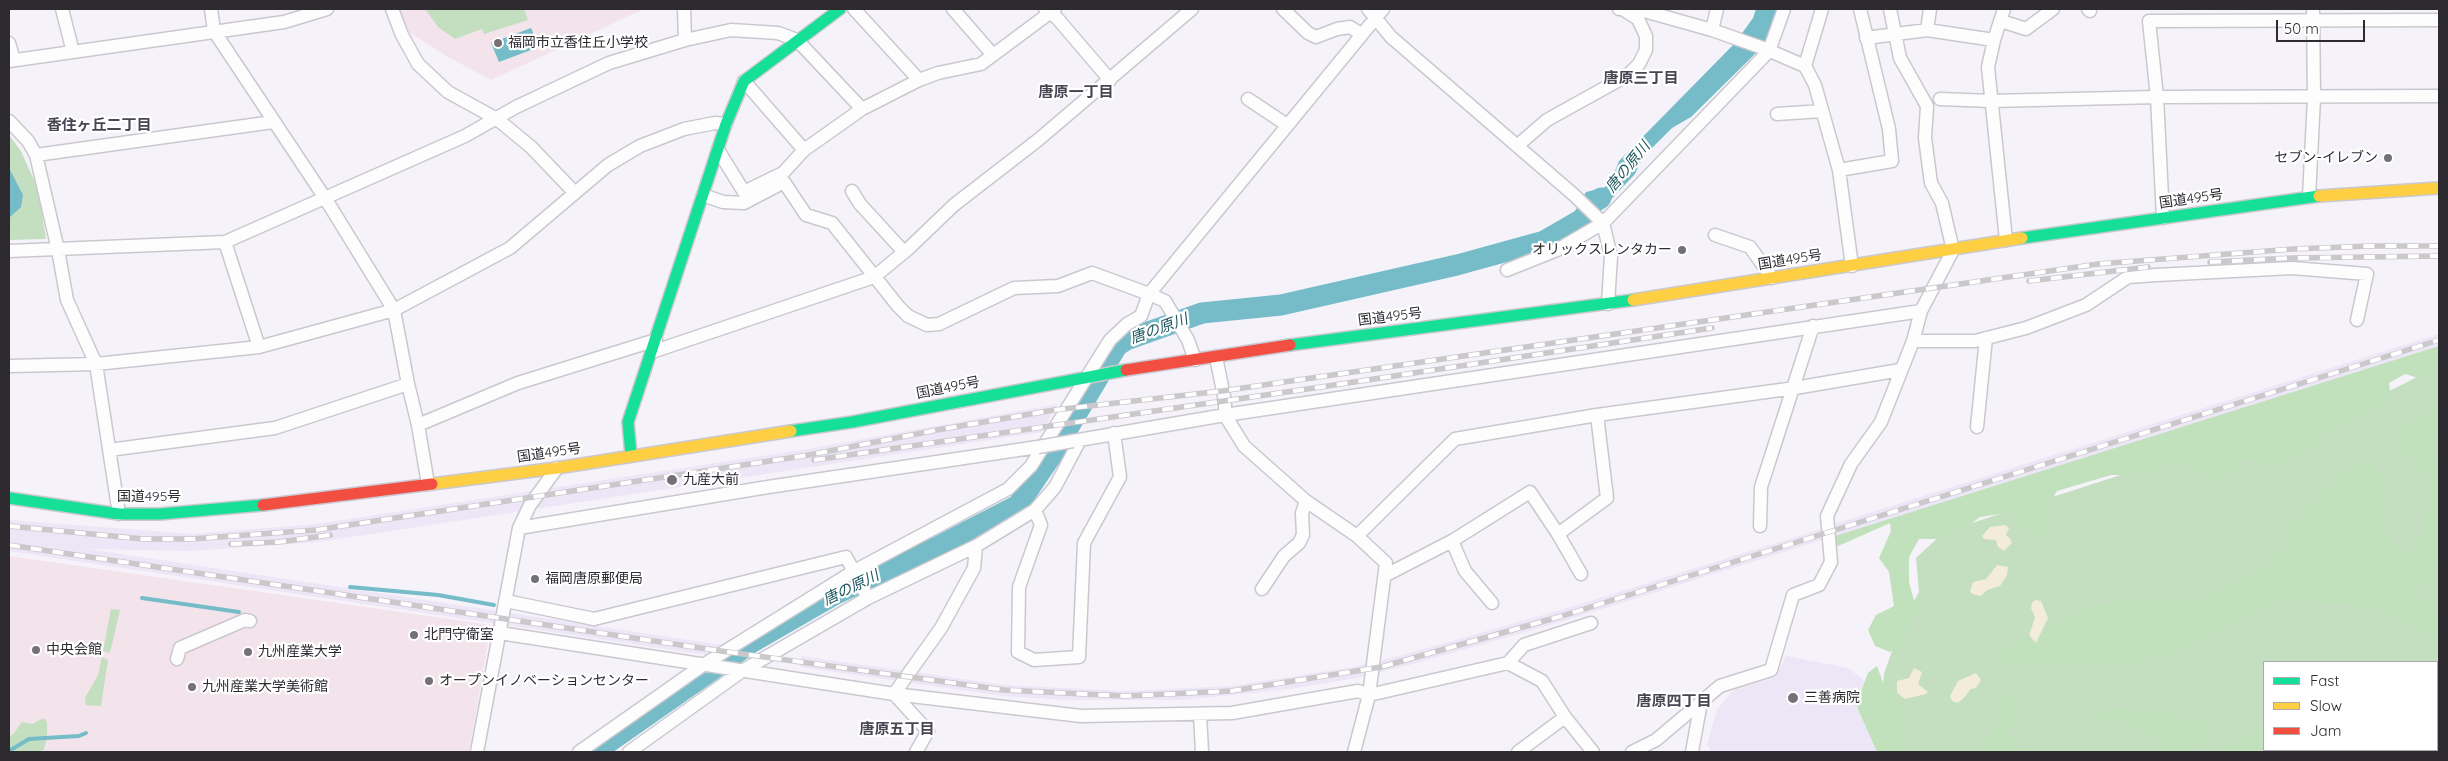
<!DOCTYPE html>
<meta charset="utf-8">
<style>
body{margin:0}
#map{position:relative;width:2448px;height:761px;overflow:hidden;background:#f5f2fa;font-family:Quicksand,sans-serif}
canvas{display:block}
.frame{position:absolute;inset:0;border:10px solid #2d2a30;pointer-events:none}
.legend{position:absolute;left:2263px;top:661px;width:175px;height:90px;box-sizing:border-box;background:#fff;border:1px solid #abaaac;margin:0;padding:6px 9px;list-style:none;font-size:15px;color:#2d2a30}
.legend li{display:flex;align-items:center;gap:10px;height:25px}
.legend b{width:25px;border:1px solid #abaaac}
.scale{position:absolute;left:2276px;top:20px;width:89px;height:22px;box-sizing:border-box;border:2px solid #2d2a30;border-top:0;padding-left:6px;font-size:15px;line-height:18px;white-space:nowrap;color:#2d2a30;-webkit-text-stroke:4px #fff;paint-order:stroke}
</style>
<div id="map">
<canvas width="2448" height="761"></canvas>
<div class="frame"></div>
<ul class="legend">
<li><b style="height:6px;background:#16e098"></b>Fast</li>
<li><b style="height:6px;background:#ffcf43"></b>Slow</li>
<li><b style="height:6px;background:#f24e42"></b>Jam</li>
</ul>
<div class="scale">50 m</div>
</div>
<script>
const context = document.querySelector('canvas').getContext('2d');
context.lineJoin = 'round';
function fill(path, color) {
  context.fillStyle = color;
  context.fill(path, 'evenodd');
}
function poly(rows) {
  const path = new Path2D();
  for (const r of rows) {
    path.moveTo(r[0], r[1]);
    for (let i = 2; i < r.length; i += 2) path.lineTo(r[i], r[i + 1]);
  }
  return path;
}
function stroke(path, color, width, dash) {
  context.strokeStyle = color;
  context.lineWidth = width;
  context.lineCap = dash ? 'butt' : 'round';
  context.setLineDash(dash || []);
  context.stroke(path);
}
function write(font, color, halo, rows, align = 'center') {
  context.font = font + ' Quicksand,"Noto Sans JP",sans-serif';
  context.lineWidth = 4.5;
  context.setLineDash([]);
  context.textBaseline = 'middle';
  context.strokeStyle = halo;
  context.fillStyle = color;
  for (const [text, x, y, turn = 0] of rows) {
    context.save();
    context.translate(x, y);
    context.rotate((+turn || 0) * Math.PI / 180);
    context.textAlign = isNaN(turn) ? turn : align;
    if (halo) context.strokeText(text, 0, 0);
    context.fillText(text, 0, 0);
    context.restore();
  }
}
const built = poly([
 [2439,334,2439,346,1835,536,1831,525],
 [1058,404,1042,432,318,542,190,551,88,549,722,645,720,657,9,551,9,520,192,534,316,524,808,449],
 [1821,529,1825,539,1564,621,1413,664,1356,678,1290,689,1183,700,1066,700,1003,696,800,667,801,656,1005,685,1125,691,1231,686,1354,667,1410,653,1561,610],
 [1786,656,1848,668,1865,681,1856,706,1877,752,1711,751,1707,745,1717,709,1734,690,1776,677]
]);
const education = poly([
 [396,9,644,9,491,80,448,57,404,29],
 [9,556,491,625,469,752,9,752]
]);
const green = poly([
 [425,9,524,9,528,20,484,34,482,29,455,39,438,27],
 [9,135,21,151,38,189,46,239,9,240],
 [2439,366,2439,752,1902,752,1883,689,1884,674,1901,625,1919,592,1916,558,1944,532,2195,451,2284,444],
 [2264,662,2437,662,2437,750,2264,750],
 [111,609,120,610,110,653,103,651],
 [102,657,108,660,101,706,86,705,85,698,98,675],
 [44,718,47,722,47,738,44,749,40,752,9,752,9,737,14,733,22,722,32,724]
]);
const forest = poly([
 [2439,346,2439,371,2422,379,2405,374,2389,383,2391,398,2361,418,2279,463,2240,460,2219,485,2207,479,2198,470,2182,460,2161,469,2139,475,2111,475,2057,491,2048,507,2055,519,2051,528,2035,536,2023,530,2019,517,2000,514,1980,517,1950,539,1919,539,1909,557,1909,582,1916,608,1906,643,1890,652,1875,646,1868,630,1876,615,1894,606,1889,572,1879,558,1891,531,1890,523,1836,547,1835,536],
 [2439,405,2439,433,2425,448,2439,463,2439,559,2428,578,2417,591,2429,608,2439,612,2439,641,2421,630,2385,618,2362,605,2282,602,2259,611,2183,648,2141,663,2011,663,2000,659,2009,644,2030,639,2053,629,2077,607,2141,601,2191,600,2247,576,2273,562,2287,540,2298,514,2343,471,2370,456,2378,470,2387,529,2394,550,2411,549,2424,537,2424,517,2429,487,2419,471,2403,455,2395,435,2408,418],
 [1877,666,1884,685,1900,701,1905,714,1907,748,1905,752,1877,752,1856,705,1868,673],
 [2011,694,2013,709,2008,733,2012,745,2047,752,1979,752,1987,745,2001,696],
 [2123,708,2162,713,2203,721,2217,732,2193,752,2160,752,2149,738,2086,709],
 [2264,729,2264,750,2437,750,2437,735,2439,736,2439,752,2222,752,2232,742,2251,730]
]);
const sand = poly([
 [2005,525,2009,528,2006,535,2010,538,2012,543,2004,551,1998,547,1996,540,1984,539,1982,536,1990,527],
 [1997,565,2008,567,2007,575,2000,586,1987,590,1981,596,1972,594,1970,591,1973,582,1986,579],
 [2035,600,2041,601,2048,618,2036,643,2029,635,2035,618,2031,608,2032,603],
 [1914,668,1922,672,1918,684,1928,692,1926,694,1905,699,1897,693,1897,681,1909,678],
 [1976,673,1981,680,1976,688,1971,689,1962,700,1957,703,1952,701,1950,696,1958,681]
]);
const water = poly([
 [1756,9,1780,9,1766,43,1691,117,1672,128,1643,157,1635,174,1601,210,1594,222,1582,219,1577,206,1586,192,1603,188,1610,184,1619,161,1735,43,1753,18],
 [531,28,539,47,499,62,491,43],
 [9,168,23,195,21,207,9,218]
]);
const stream = poly([
 [350,587,438,595,494,605],
 [142,598,239,612],
 [9,751,29,739,79,736,86,733]
]);
const river = poly([
 [595,752,751,643,836,594,935,548,1018,505,1052,455,1117,346,1126,340,1202,313,1281,305,1457,265,1544,241,1582,219,1593,203,1601,198]
]);
const street = poly([
 [62,9,73,52],
 [211,9,214,31,325,198,394,310,408,384,418,425,428,484],
 [392,9,402,35,418,64,448,92,497,119,531,147,575,193],
 [684,9,685,40],
 [854,9,919,80],
 [953,9,993,55],
 [1045,9,1057,18,1110,80],
 [1283,9,1308,33,1316,37,1337,29,1350,27,1361,34],
 [1368,9,1391,37,1574,195,1603,223,1611,256,1608,304],
 [1619,9,1637,9,1712,30,1763,48,1805,66,1815,85,1839,170,1852,266],
 [2004,9,1994,40,1988,67,2006,240],
 [2088,9,2090,11],
 [2001,21,2026,29,2053,9],
 [1712,30,1717,9],
 [1927,30,1930,9],
 [1866,38,1927,30,1994,40],
 [9,43,14,60],
 [9,61,284,22,327,9],
 [1805,66,1822,9],
 [744,81,804,150],
 [1248,99,1287,125],
 [1940,99,1991,101,2157,97,2439,96],
 [1777,114,1822,111],
 [9,121,28,141,36,155,58,250,67,300,96,364,119,514],
 [1517,146,1547,120,1628,75,1639,64,1646,50,1646,36,1638,19,1624,10],
 [718,150,744,192,783,173,804,150,862,109,919,80,938,73,981,64,1055,9],
 [36,155,273,122],
 [1839,170,1892,161,1889,129,1860,9],
 [852,191,860,204,904,252],
 [2309,197,2314,98,2313,9],
 [2163,218,2157,97,2149,21,2439,20],
 [1715,235,1750,247,1772,278],
 [225,242,259,347],
 [9,251,225,242,465,136,516,107,609,63,685,40,731,30,778,33,797,40,862,109],
 [1507,270,1557,250,1603,223,1769,51,1784,9],
 [1913,341,1975,341,2026,328,2086,305,2128,277,2156,275,2292,268,2367,274,2357,320],
 [652,352,874,277,908,249,954,205,1038,140,1192,9],
 [1216,357,1225,401,1225,415,1244,446,1306,501,1357,536,1386,563,1369,695,1354,752],
 [1195,360,1188,340,1165,301,1149,294,1383,9],
 [9,366,96,364,259,347,394,310,510,248,608,165,640,146,684,129,715,123,726,124],
 [418,425,518,383,656,340],
 [1977,427,1986,338],
 [1073,441,1225,415,1921,311],
 [109,450,275,428,408,384],
 [1035,510,1041,525,1019,587,1018,652,1034,660,1079,657,1084,543,1120,477,1114,433],
 [1760,526,1761,487,1813,326],
 [519,528,768,487,1038,447],
 [1558,534,1581,574],
 [1357,536,1455,439,1597,415,1795,388,1900,370],
 [1452,541,1465,571,1492,603],
 [1386,575,1452,541,1530,492,1558,534,1607,498,1597,415],
 [1262,589,1284,556,1299,543,1303,535,1302,513,1306,501],
 [506,601,594,619,846,557,868,598],
 [500,633,894,694,1081,716,1232,713,1358,691,1369,695,1508,663,1542,681,1565,717,1593,752],
 [177,659,180,648,245,620,250,621],
 [1508,663,1524,645,1591,623],
 [894,694,941,628,974,568,976,546,1035,510,1055,487,1080,440],
 [894,694,928,731,916,752],
 [1200,714,1202,752],
 [477,752,519,528,530,505,557,468],
 [579,752,703,665,854,571,1008,489,1031,466,1110,340,1127,324,1141,316,1149,294,1092,273,1058,286,1014,288,939,324,927,325,908,316,898,306,832,223,806,215,784,182,744,203,723,202,703,195],
 [629,752,742,671,868,598,976,546],
 [1518,752,1565,717],
 [1632,752,1656,740,1720,686,1771,670,1793,595,1819,585,1831,562,1827,516,1851,464,1881,422,1913,341,1921,311,1953,250,1942,203,1931,183,1925,138,1927,106,1900,58,1890,9],
 [1692,752,1701,702]
]);
const fast = poly([
 [2022,238,2319,196],
 [1290,345,1633,300],
 [791,431,852,422,1126,370],
 [631,455,628,422,726,124,744,81,840,9],
 [9,498,119,514,160,514,263,505]
]);
const slow = poly([
 [2319,196,2439,188],
 [1633,300,2022,238],
 [432,484,557,468,791,431]
]);
const jam = poly([
 [1126,370,1290,345],
 [263,505,432,484]
]);
const rail = poly([
 [2210,262,2293,258,2439,256],
 [2029,281,2148,267],
 [814,460,1321,387,1712,328],
 [9,526,143,539,191,539,316,530,809,455,937,430,1054,410,1222,391,2098,264,2293,249,2370,246,2439,246],
 [231,544,279,542,330,535],
 [9,545,721,651,1004,690,1125,696,1231,691,1381,667,1562,616,2439,340]
]);
const streetBridge = poly([
 [1038,447,1073,441]
]);
const markers = [
 [498,43,5,"#737077"],
 [2388,158,5,"#737077"],
 [1682,250,5,"#737077"],
 [672,480,6,"#737077"],
 [535,579,5,"#737077"],
 [414,635,5,"#737077"],
 [36,650,5,"#737077"],
 [248,652,5,"#737077"],
 [429,681,5,"#737077"],
 [192,687,5,"#737077"],
 [1793,698,6,"#737077"]
];
const poiNames = [
 ["福岡市立香住丘小学校",508,43],
 ["セブン-イレブン",2378,158,"right"],
 ["オリックスレンタカー",1672,250,"right"],
 ["九産大前",683,480],
 ["福岡唐原郵便局",545,579],
 ["北門守衛室",424,635],
 ["中央会館",46,650],
 ["九州産業大学",258,652],
 ["オープンイノベーションセンター",439,681],
 ["九州産業大学美術館",202,687],
 ["三善病院",1804,698]
];
const streetNames = [
 ["国道495号",2191,199,-8],
 ["国道495号",1790,260,-9],
 ["国道495号",1390,317,-7],
 ["国道495号",948,388,-11],
 ["国道495号",549,453,-8],
 ["国道495号",149,497]
];
const neighbourhoodNames = [
 ["唐原三丁目",1641,78],
 ["唐原一丁目",1076,92],
 ["香住ヶ丘二丁目",99,125],
 ["唐原四丁目",1674,701],
 ["唐原五丁目",897,729]
];
const waterNames = [
 ["唐の原川",1628,167,-51],
 ["唐の原川",1159,329,-20],
 ["唐の原川",851,588,-26]
];
fill(built, '#ece6f6');
fill(education, '#f3e4ec');
fill(green, '#c4dec0');
fill(forest, '#c1e1bc');
fill(sand, '#f3ecdb');
fill(water, '#75bcc8');
stroke(stream, '#75bcc8', 4);
stroke(river, '#75bcc8', 21);
stroke(street, '#cac8cf', 15);
stroke(fast, '#cac8cf', 14);
stroke(slow, '#cac8cf', 14);
stroke(jam, '#cac8cf', 14);
stroke(street, '#fefdfe', 12);
stroke(fast, '#16e098', 11);
stroke(slow, '#ffcf43', 11);
stroke(jam, '#f24e42', 11);
stroke(rail, '#cac8cb', 5.5);
stroke(rail, '#fff', 4, [11]);
stroke(streetBridge, '#cac8cf', 15, []);
stroke(streetBridge, '#fefdfe', 12);
for (const [x, y, r, color] of markers) {
  const dot = new Path2D();
  dot.arc(x, y, r, 0, 2 * Math.PI);
  context.fillStyle = color;
  context.fill(dot);
  stroke(dot, '#fff', 2);
}
write('14px', '#2d2a30', '#fff', poiNames, 'left');
write('14px', '#2d2a30', '#fff', streetNames);
write('bold 15px', '#4a4552', '#fff', neighbourhoodNames);
write('italic 15px', '#1c565d', '#fff', waterNames);
</script>
